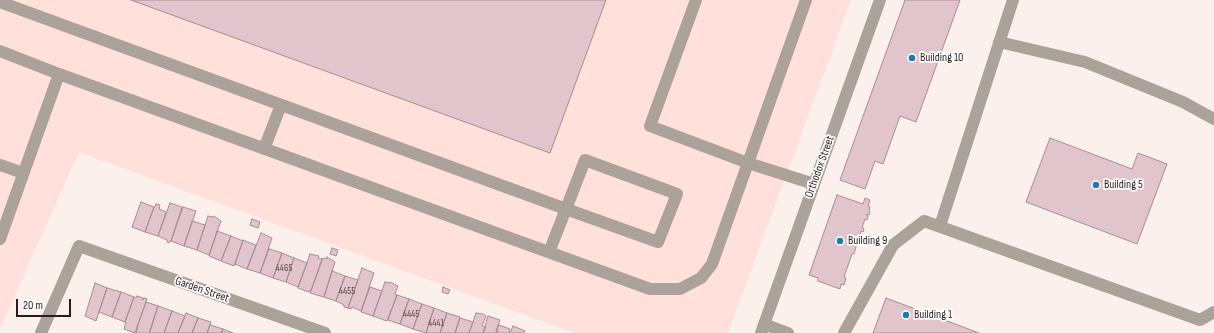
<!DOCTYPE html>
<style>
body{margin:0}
#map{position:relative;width:1214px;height:333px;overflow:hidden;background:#fcf0ed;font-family:"Sofia Sans Condensed",sans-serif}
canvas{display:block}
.scale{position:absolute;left:16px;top:299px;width:55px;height:18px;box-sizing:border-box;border:2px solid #281d1b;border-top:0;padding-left:5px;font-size:12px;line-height:14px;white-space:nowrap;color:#281d1b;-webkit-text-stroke:3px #fff;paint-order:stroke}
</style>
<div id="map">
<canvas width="1214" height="333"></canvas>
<div class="scale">20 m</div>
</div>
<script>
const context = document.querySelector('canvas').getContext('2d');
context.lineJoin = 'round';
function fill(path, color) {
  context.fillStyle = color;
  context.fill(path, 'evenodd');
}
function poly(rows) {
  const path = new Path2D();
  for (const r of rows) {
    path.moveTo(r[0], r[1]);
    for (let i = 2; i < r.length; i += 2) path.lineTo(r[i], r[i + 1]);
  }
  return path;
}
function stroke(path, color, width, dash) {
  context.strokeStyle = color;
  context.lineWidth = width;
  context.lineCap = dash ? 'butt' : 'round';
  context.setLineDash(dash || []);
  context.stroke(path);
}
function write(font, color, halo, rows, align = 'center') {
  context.font = font + ' "Sofia Sans Condensed",sans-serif';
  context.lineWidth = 3.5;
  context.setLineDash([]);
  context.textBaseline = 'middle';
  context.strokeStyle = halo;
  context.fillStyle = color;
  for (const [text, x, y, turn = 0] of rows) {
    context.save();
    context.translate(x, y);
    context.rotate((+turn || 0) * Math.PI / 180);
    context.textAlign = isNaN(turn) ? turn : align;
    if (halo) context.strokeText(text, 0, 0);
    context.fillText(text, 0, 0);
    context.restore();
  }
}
const built = poly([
 [0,0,851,0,728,333,574,333,79,152,0,329]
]);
const building = poly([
 [131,0,606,0,550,153,131,0],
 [905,0,960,0,916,122,900,116,883,164,875,161,865,189,840,180,905,0],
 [1050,138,1132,169,1138,153,1167,164,1137,244,1026,202,1050,138],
 [837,195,863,204,865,198,870,200,868,206,870,207,869,210,870,211,869,215,867,214,867,216,868,216,867,220,865,219,862,228,864,229,863,232,861,231,860,234,861,235,860,238,858,238,860,240,858,243,857,243,854,254,852,254,844,277,846,278,844,285,841,284,840,289,818,281,818,278,809,275,837,195],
 [141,202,154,207,145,232,132,227,141,202],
 [170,203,182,207,171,241,170,241,169,243,167,242,167,240,158,236,170,203],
 [156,204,160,205,159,209,166,212,158,236,145,232,154,207,155,207,156,204],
 [183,207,196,211,184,246,171,241,183,207],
 [208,216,212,217,214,216,221,221,209,255,197,250,208,216],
 [252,219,260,222,258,228,250,225,252,219],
 [192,221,205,225,197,250,184,246,192,221],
 [217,231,231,236,221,261,209,256,217,231],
 [261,233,272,238,260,273,247,269,261,233],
 [231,236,243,241,234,266,221,261,231,236],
 [243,240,256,245,247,269,235,264,243,240],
 [332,248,338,250,336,256,330,254,332,248],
 [269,249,282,253,273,278,260,273,269,249],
 [282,253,294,258,286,282,273,278,282,253],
 [310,254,319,256,318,258,322,259,311,291,309,291,309,292,298,288,310,254],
 [327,257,335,262,324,297,310,293,323,258,327,259,327,257],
 [294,258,307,263,298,287,286,282,294,258],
 [362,268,374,273,361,311,352,307,351,309,348,308,362,268],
 [332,271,345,276,336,301,324,297,332,271],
 [345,276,358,280,348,308,344,307,344,305,336,301,345,276],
 [385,282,390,283,390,282,398,286,395,294,397,295,387,321,373,316,385,282],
 [95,283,107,288,96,321,85,316,95,283],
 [370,287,382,291,373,316,361,312,370,287],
 [443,287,450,290,448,294,442,292,443,287],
 [107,288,121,292,112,317,99,312,107,288],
 [121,292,134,297,125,322,112,317,121,292],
 [397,295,409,299,400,324,388,320,397,295],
 [137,296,143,298,143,300,144,298,147,299,135,333,124,329,126,322,125,322,134,297,136,298,137,296],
 [886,298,979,333,873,333,886,298],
 [409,299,422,304,413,329,400,324,409,299],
 [146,302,158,306,149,333,136,333,138,327,137,327,146,302],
 [422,304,434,308,426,333,413,329,422,304],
 [158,306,172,311,164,333,152,333,150,332,158,306],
 [434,308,447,313,440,333,426,333,434,308],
 [172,311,185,316,178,333,164,333,172,311],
 [186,313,198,318,192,333,178,333,186,313],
 [447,313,460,317,455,333,440,333,447,313],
 [476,313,483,314,486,316,482,326,486,327,483,333,469,333,476,313],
 [488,316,500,320,496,331,498,331,497,333,483,333,488,316],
 [198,318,211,322,207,333,192,333,198,318],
 [460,318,473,322,469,333,455,333,460,318],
 [210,325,223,329,221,333,207,333,210,325],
 [499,325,510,329,509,333,497,333,498,331,496,331,499,325],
 [513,326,525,331,524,333,510,333,513,326],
 [223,329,233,333,221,333,223,329]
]);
const minor = poly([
 [696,0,650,126,748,163,814,184],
 [0,2,566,209,658,242,677,194,585,160,566,209,549,252],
 [999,42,1085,62,1183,102,1214,119],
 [0,51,59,74,650,289,680,289,701,278,712,264,806,0],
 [264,149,281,105],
 [0,165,23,173],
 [940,226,1013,0],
 [0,239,59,74],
 [764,324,788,333],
 [41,333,79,246,325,333],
 [761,333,880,0],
 [844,333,893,245,924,221,1200,320,1214,312]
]);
const markers = [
 [912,58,4,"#1b7ca8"],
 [1096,185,4,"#1b7ca8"],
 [840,241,4,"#1b7ca8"],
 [906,315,4,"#1b7ca8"]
];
const numberNames = [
 ["4465",284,268],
 ["4455",347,291],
 ["4445",411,314],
 ["4441",436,323]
];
const poiNames = [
 ["Building 10",920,58],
 ["Building 5",1104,185],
 ["Building 9",848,241],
 ["Building 1",914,315]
];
const streetNames = [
 ["Orthodox Street",820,167,-70],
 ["Garden Street",202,290,19]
];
fill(built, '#ffe0da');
fill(building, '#e2c5cc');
stroke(building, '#a88c93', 1);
stroke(minor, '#aba29a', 12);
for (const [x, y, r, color] of markers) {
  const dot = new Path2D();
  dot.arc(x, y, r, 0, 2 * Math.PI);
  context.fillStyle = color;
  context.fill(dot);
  stroke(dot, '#fff', 1.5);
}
write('10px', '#564747', null, numberNames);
write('12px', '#281d1b', '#fff', poiNames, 'left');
write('12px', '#281d1b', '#fff', streetNames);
</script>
